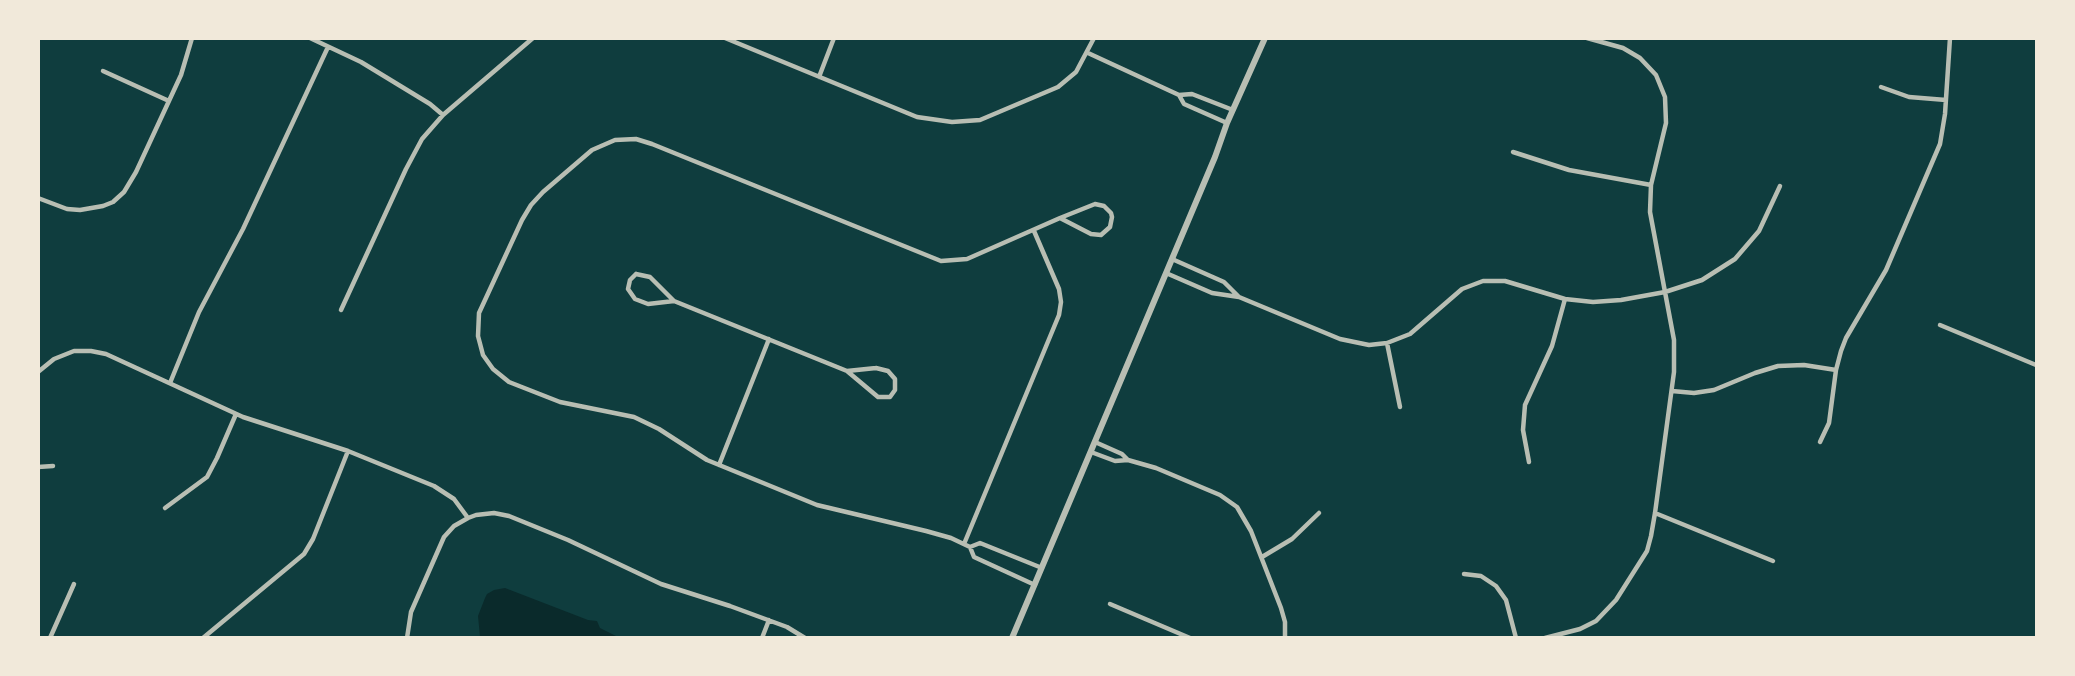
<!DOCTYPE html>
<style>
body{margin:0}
#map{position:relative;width:2075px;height:676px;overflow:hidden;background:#0f3d3e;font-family:Mulish,sans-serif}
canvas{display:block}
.frame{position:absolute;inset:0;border:40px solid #f1e9da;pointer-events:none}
</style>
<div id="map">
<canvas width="2075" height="676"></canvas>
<div class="frame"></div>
</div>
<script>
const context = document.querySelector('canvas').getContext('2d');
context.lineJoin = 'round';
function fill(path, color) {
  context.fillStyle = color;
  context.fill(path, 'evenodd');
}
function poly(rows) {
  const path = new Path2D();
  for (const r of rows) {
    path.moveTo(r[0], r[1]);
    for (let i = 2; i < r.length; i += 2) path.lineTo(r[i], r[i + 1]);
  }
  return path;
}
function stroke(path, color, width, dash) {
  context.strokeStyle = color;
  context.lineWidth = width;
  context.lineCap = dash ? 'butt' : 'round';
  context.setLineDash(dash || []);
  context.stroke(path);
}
const water = poly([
 [505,588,588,620,597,621,600,628,618,637,480,637,478,616,485,598,487,594,494,590]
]);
const minor = poly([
 [310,38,361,62,430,104,443,115],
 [725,38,917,117,952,122,980,120,1058,87,1076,72,1094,38],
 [1088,53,1179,95],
 [103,71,169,101],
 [819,77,834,38],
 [1881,87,1909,97,1946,100],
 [1227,123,1184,104,1179,95,1192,94,1233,110],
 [1513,152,1569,170,1651,185],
 [38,198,67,209,80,210,103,206,113,202,124,192,136,172,181,75,192,38],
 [1095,204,1104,206,1111,213,1112,217,1110,227,1101,235,1091,234,1060,218,1095,204],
 [1166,273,1212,293,1239,297,1224,282,1172,259],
 [636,274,650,277,674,301,648,304,635,299,628,289,630,280,636,274],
 [1239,297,1340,339,1369,345,1387,343,1410,334,1462,289,1483,281,1505,281,1565,299,1593,302,1621,300,1665,292,1702,280,1735,259,1759,231,1780,186],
 [674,301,847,371],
 [341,310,406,169,422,139,443,115,533,38],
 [1940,325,2036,365],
 [1387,343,1400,407],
 [876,368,888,371,895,379,895,390,890,397,878,397,847,371,876,368],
 [38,372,54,359,74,351,91,351,106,354,243,417,348,451,434,486,454,499,468,518],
 [170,383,199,312,243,229,328,47],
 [1672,391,1694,393,1714,390,1755,373,1778,366,1804,365,1836,370],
 [1820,442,1829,423,1836,370,1841,351,1846,338,1886,270,1940,144,1945,114,1950,38],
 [1091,452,1115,461,1128,460,1122,454,1095,442],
 [1128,460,1156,468,1220,495,1237,507,1251,531,1281,608,1285,622,1285,638],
 [1529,462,1523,430,1525,405,1552,346,1565,299],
 [719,465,769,339],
 [38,467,53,466],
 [165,508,207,477,217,458,236,414],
 [1655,513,1773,561],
 [964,544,1059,315,1061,302,1059,289,1034,231],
 [970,547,951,538,926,531,817,505,707,460,659,429,634,417,560,402,509,382,493,369,483,355,478,336,479,313,522,220,531,205,543,192,592,150,615,140,636,139,652,144,941,261,967,259,1060,218],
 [1262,557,1292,539,1319,513],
 [1464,574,1481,576,1496,586,1506,600,1516,638],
 [1035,585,974,557,970,547,980,543,1042,568],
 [1110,604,1190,638],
 [50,638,74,584],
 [203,638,304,554,313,539,348,451],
 [407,638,411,612,444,537,454,526,468,518,476,515,494,513,509,516,568,540,661,584,730,606,787,627,805,638],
 [762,638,769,620],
 [1545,638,1580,629,1596,621,1616,600,1647,551,1651,536,1655,513,1674,372,1674,340,1650,212,1651,185,1666,123,1665,97,1656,75,1640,58,1623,48,1587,38]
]);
const tertiary = poly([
 [1012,638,1215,157,1227,123,1265,38]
]);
fill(water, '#0a2a2b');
stroke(minor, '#b8beb3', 4.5);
stroke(tertiary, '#b8beb3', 6);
</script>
